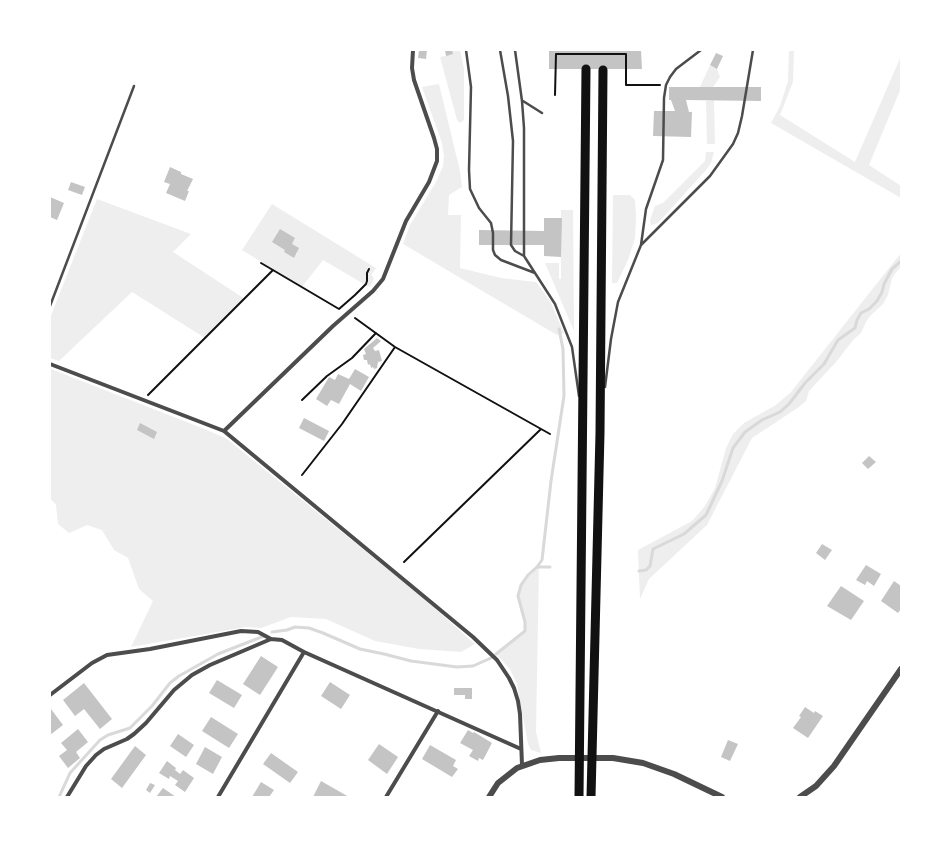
<!DOCTYPE html>
<style>
body{margin:0}
#map{position:relative;width:951px;height:847px;overflow:hidden;background:#fff;font-family:"Fira Sans",sans-serif}
canvas{display:block}
.frame{position:absolute;inset:0;border:51px solid #fff;pointer-events:none}
</style>
<div id="map">
<canvas width="951" height="847"></canvas>
<div class="frame"></div>
</div>
<script>
const context = document.querySelector('canvas').getContext('2d');
context.lineJoin = 'round';
function fill(path, color) {
  context.fillStyle = color;
  context.fill(path, 'evenodd');
}
function poly(rows) {
  const path = new Path2D();
  for (const r of rows) {
    path.moveTo(r[0], r[1]);
    for (let i = 2; i < r.length; i += 2) path.lineTo(r[i], r[i + 1]);
  }
  return path;
}
function stroke(path, color, width, dash) {
  context.strokeStyle = color;
  context.lineWidth = width;
  context.lineCap = dash ? 'butt' : 'round';
  context.setLineDash(dash || []);
  context.stroke(path);
}
const green = poly([
 [452,50,460,50,464,69,464,120,460,123,457,120,440,57,453,54],
 [789,50,794,50,793,82,780,115,855,162,901,56,901,88,869,165,901,186,901,198,771,123,780,106,788,81],
 [710,65,717,69,720,77,713,87,700,87],
 [439,84,460,171,462,187,449,195,448,215,461,215,460,268,501,278,536,282,550,301,564,333,557,335,403,244,410,225,436,182,443,166,444,156,442,143,422,87],
 [714,100,715,144,707,144,706,101],
 [706,152,714,152,711,163,706,170,658,223,651,225,650,220,655,206,663,203,705,161],
 [613,195,630,195,635,200,636,216,635,238,628,260,617,283,612,283],
 [97,199,191,234,173,252,245,299,205,338,132,292,59,361,50,358,50,318],
 [272,204,376,268,371,275,374,278,371,285,369,287,323,260,302,287,242,250],
 [295,238,292,244,297,253,294,258,284,252],
 [561,210,573,210,574,331,545,263,559,263,559,279,561,279],
 [901,253,901,267,897,271,892,278,888,295,883,304,870,316,866,322,861,333,854,339,836,362,809,391,806,401,799,407,752,438,707,525,649,579,640,599,638,550,692,521,705,506,715,488,726,448,733,434,744,423,776,405,791,392],
 [51,369,207,430,227,439,422,597,475,644,461,652,419,649,375,641,326,619,291,617,261,628,246,627,131,647,153,601,139,589,128,558,114,550,102,530,87,525,69,533,58,524,56,505,50,498,50,373],
 [539,564,536,732,541,753,531,750,528,744,517,684,510,669,496,654,525,631,525,622,518,596,521,585,528,575]
]);
const stream = poly([
 [537,567,550,567],
 [639,571,646,570,650,566,653,549,684,534,706,515,722,481,733,448,745,432,762,420,780,412,789,404,805,383,824,364,838,340,855,328,857,320,861,313,869,309,877,301,882,292,884,284,892,269,901,261],
 [272,632,287,630,295,627,309,628,323,633,360,649,384,654,411,661,457,667,473,666,491,658],
 [496,654,525,631,525,622,518,596,521,585,528,575,537,567,542,560,551,481,564,396,563,349,559,329],
 [59,797,70,773,100,740,108,735,130,728,152,706,170,683,179,676,218,654,264,636]
]);
const building = poly([
 [419,50,427,50,426,59,418,58],
 [445,50,452,50,453,54,446,56],
 [549,50,641,50,642,69,549,69],
 [716,53,723,56,717,69,710,65],
 [669,87,761,87,761,101,686,100,689,112,692,112,691,137,653,136,654,111,675,111,671,100,669,100],
 [170,167,181,172,181,174,193,179,187,191,189,191,185,201,166,193,170,184,164,182],
 [71,182,85,187,82,195,68,190],
 [50,197,64,203,57,220,50,217],
 [544,218,562,218,561,257,544,256,544,245,479,245,479,230,544,231],
 [280,229,295,238,292,244,299,248,294,258,284,252,285,250,272,242],
 [377,338,381,341,373,348,375,351,379,350,382,361,378,362,377,368,374,369,373,367,371,368,370,364,368,365,367,360,364,360,363,355,366,354,364,349],
 [355,369,369,377,361,391,350,384,339,404,331,400,327,406,316,399,329,377,335,380,338,374,349,379],
 [304,418,329,431,324,441,299,428],
 [140,423,157,432,154,439,137,430],
 [869,456,876,462,868,469,862,463],
 [822,544,832,550,825,560,816,553],
 [866,565,881,574,874,586,867,581,865,585,856,580],
 [894,581,901,586,901,609,898,613,881,601],
 [841,586,864,601,851,620,827,606],
 [261,656,278,667,260,695,243,684],
 [217,680,242,695,234,708,209,693],
 [330,682,350,695,341,709,321,696],
 [84,683,112,719,100,729,84,709,75,716,63,700],
 [454,688,472,688,472,699,465,699,465,695,454,695],
 [805,707,814,713,815,711,823,716,808,738,793,728,801,717,799,716],
 [51,709,63,725,50,735,50,710],
 [211,717,238,734,229,748,202,731],
 [78,729,88,742,76,752,80,758,68,768,59,756,67,750,61,743],
 [468,730,473,733,474,732,492,743,483,760,479,758,478,761,469,756,473,750,460,743],
 [178,734,194,745,186,757,170,746],
 [728,740,738,744,730,761,721,757],
 [379,744,398,757,387,774,368,760],
 [430,745,456,760,453,766,458,769,452,777,422,759],
 [135,746,146,755,122,788,111,779],
 [205,747,222,757,213,774,196,764],
 [271,753,298,772,290,783,263,764],
 [167,761,176,768,175,770,180,774,183,770,194,778,185,792,175,785,178,781,170,776,169,779,159,773],
 [321,781,349,797,313,797],
 [261,782,274,790,269,797,252,797],
 [150,783,155,785,150,793,146,790],
 [163,788,176,797,156,797]
]);
const path = poly([
 [555,95,556,54,626,54,626,85,660,85],
 [261,263,339,309,355,295,366,284,367,281,367,273,369,269],
 [355,318,395,347,550,434],
 [148,395,273,270],
 [302,400,327,376,352,358,376,333],
 [302,475,342,424,395,347],
 [404,562,541,429]
]);
const service = poly([
 [466,50,471,87,469,170,470,189,479,208,491,223,493,233,493,250,495,255,501,260,535,273,555,304,572,347,579,396],
 [500,50,508,96,513,141,511,245,515,251,524,256,535,273],
 [515,50,522,101,524,128,524,256],
 [523,101,542,113],
 [641,245,646,209,663,160,664,98,666,85,670,77,676,69,701,50],
 [50,306,134,86],
 [605,387,611,339,618,302,641,245,710,176,733,144,738,133,742,116,753,50]
]);
const minor = poly([
 [50,364,224,431,473,637,497,660,509,678,514,688,518,701,520,714,522,765],
 [224,431,333,326,373,291,383,279,406,221,429,182,437,161,437,149,434,138,414,80,412,68,413,50],
 [50,695,92,663,107,655,150,649,241,631,258,632,271,639],
 [67,797,86,766,96,755,104,749,127,739,134,734,146,723,174,690,192,675,210,665,271,639,282,640,304,652],
 [218,797,304,652,521,749],
 [386,797,438,711]
]);
const tertiary = poly([
 [489,797,498,783,517,768,540,760,559,758,613,758,643,763,674,774,722,797],
 [800,797,816,786,834,766,901,669]
]);
const motorway = poly([
 [579,797,586,69],
 [591,797,600,433,603,70]
]);
fill(green, '#eee');
stroke(stream, '#d9d9d9', 3);
fill(building, '#c4c4c4');
stroke(path, '#111', 2);
stroke(service, '#4c4c4c', 2.5);
stroke(minor, '#4c4c4c', 4);
stroke(tertiary, '#4c4c4c', 6);
stroke(motorway, '#111', 9);
</script>
